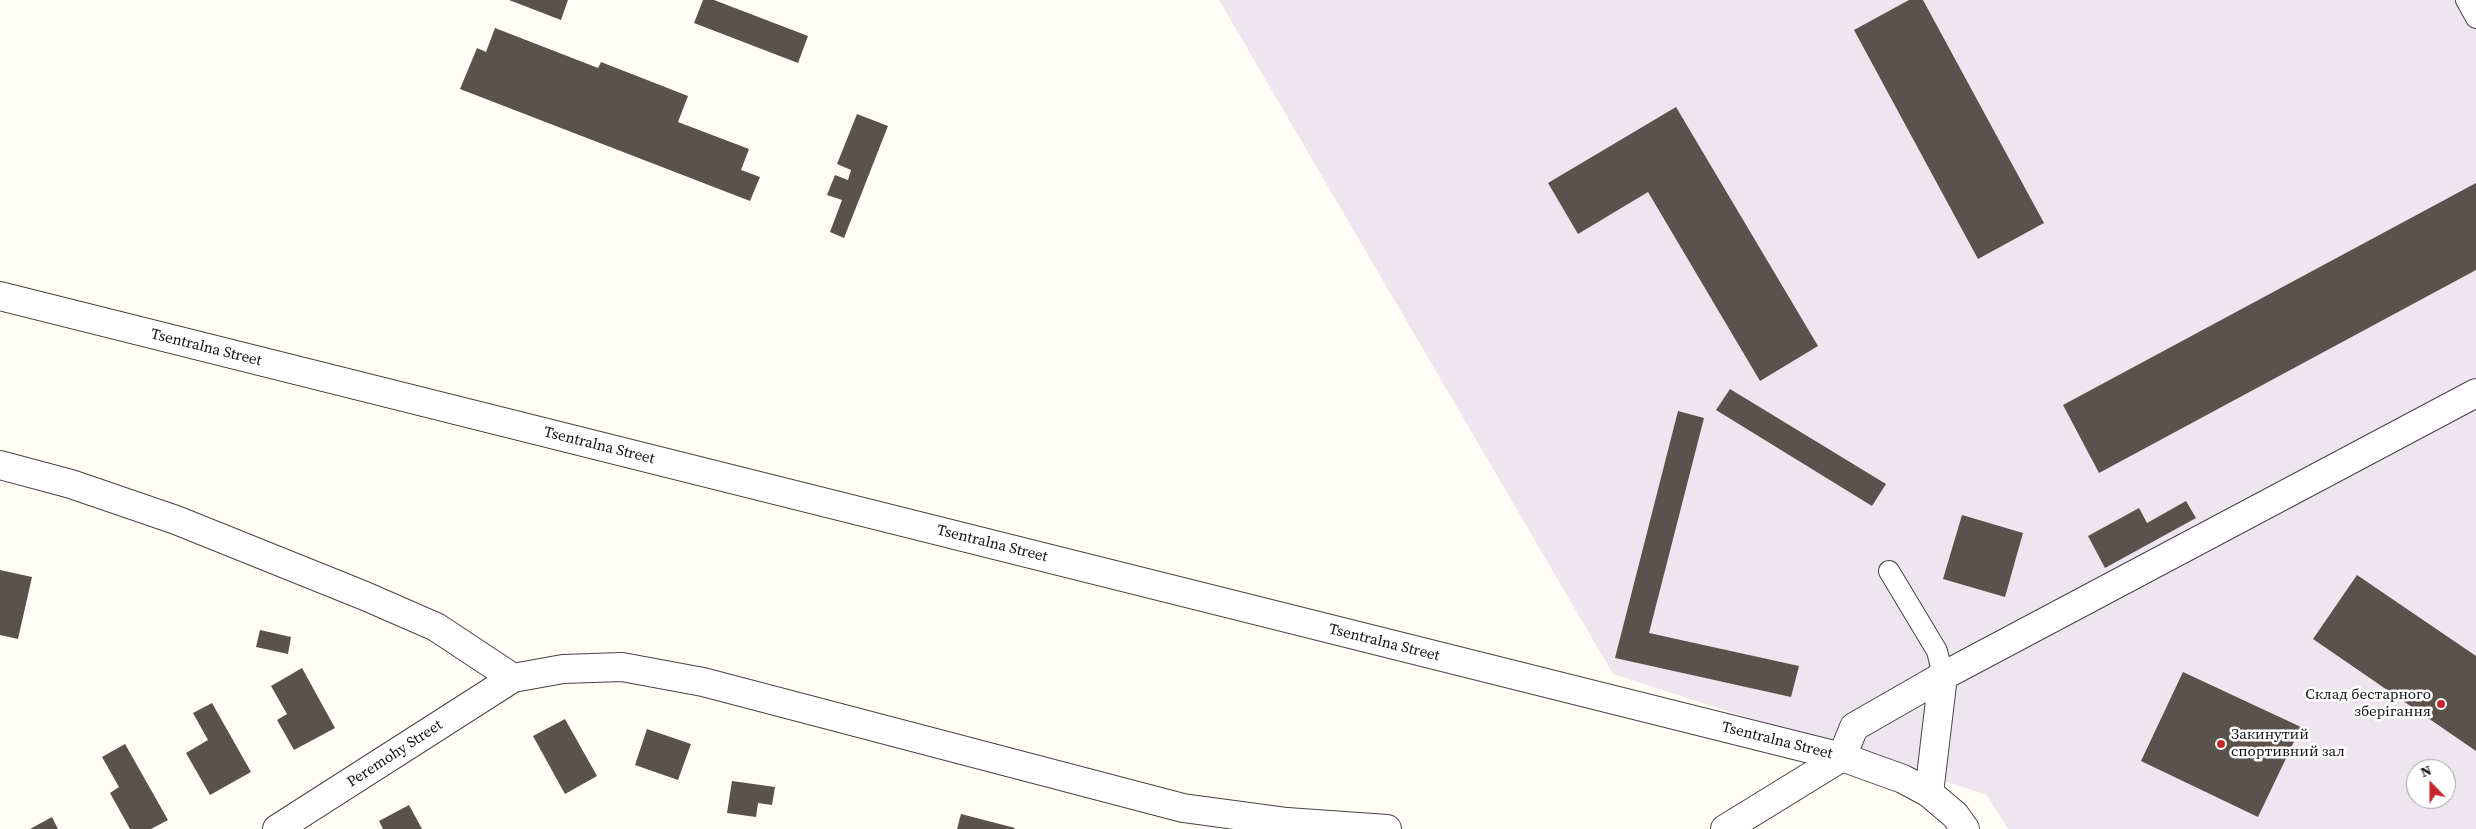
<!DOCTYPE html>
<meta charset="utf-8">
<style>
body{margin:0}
#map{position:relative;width:2476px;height:829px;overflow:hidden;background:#fffdf5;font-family:"Source Serif 4",serif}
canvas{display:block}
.north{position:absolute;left:2406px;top:759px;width:50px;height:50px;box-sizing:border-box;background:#fff;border:1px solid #a0a0a0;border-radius:50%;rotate:338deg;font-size:14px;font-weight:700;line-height:20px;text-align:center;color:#111}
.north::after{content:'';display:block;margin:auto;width:18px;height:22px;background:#c4262e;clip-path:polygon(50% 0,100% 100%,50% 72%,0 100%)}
</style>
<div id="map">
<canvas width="2476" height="829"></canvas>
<div class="north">N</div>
</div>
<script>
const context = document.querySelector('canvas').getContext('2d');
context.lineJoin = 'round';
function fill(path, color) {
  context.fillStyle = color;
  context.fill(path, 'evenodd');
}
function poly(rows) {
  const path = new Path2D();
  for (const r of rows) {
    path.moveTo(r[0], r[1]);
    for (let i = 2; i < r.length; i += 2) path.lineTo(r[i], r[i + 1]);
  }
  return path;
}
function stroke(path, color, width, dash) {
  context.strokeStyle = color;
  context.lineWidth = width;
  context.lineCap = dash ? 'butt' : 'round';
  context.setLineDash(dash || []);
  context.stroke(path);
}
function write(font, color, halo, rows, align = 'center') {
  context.font = font + ' "Source Serif 4",serif';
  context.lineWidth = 5;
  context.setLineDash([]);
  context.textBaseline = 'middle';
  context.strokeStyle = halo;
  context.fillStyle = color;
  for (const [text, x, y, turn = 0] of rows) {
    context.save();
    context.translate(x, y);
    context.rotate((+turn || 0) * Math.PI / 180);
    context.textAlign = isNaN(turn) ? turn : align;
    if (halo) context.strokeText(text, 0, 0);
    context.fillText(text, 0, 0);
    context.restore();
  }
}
const industrial = poly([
 [1219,0,2476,0,2476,829,2008,829,1987,795,1613,674],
 [2416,769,2446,769,2446,799,2416,799]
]);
const building = poly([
 [509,0,568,0,561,20],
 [703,0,714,0,808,36,798,63,694,23],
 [1909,0,1923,0,2044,223,1978,259,1854,30],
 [495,28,598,68,601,62,688,96,678,122,749,149,741,170,760,177,750,201,460,89,477,48,486,52],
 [1676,107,1818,346,1760,381,1648,192,1578,234,1548,183],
 [857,114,888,126,844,238,830,232,842,200,827,195,835,175,848,180,851,170,837,164],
 [2476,183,2476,270,2099,473,2063,405],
 [1730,389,1886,484,1872,506,1716,410],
 [1678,411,1704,418,1649,633,1799,666,1791,697,1615,658],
 [2186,501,2196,518,2105,568,2088,536,2139,508,2147,523],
 [1962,515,2023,533,2005,597,1943,579],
 [0,570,32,577,18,639,0,635],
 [2357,575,2476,656,2476,751,2313,639],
 [260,630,291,637,288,654,256,647],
 [302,668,335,728,294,750,277,720,287,714,271,686],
 [2183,672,2301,727,2258,817,2141,761],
 [212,703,251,772,210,795,186,753,208,740,193,713],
 [565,719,597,776,565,794,533,736],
 [647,729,691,744,678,780,635,765],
 [125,744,168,820,151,829,130,829,110,793,119,787,102,757],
 [732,781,775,787,772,805,758,803,756,817,727,813],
 [409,805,422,829,383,829,379,821],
 [961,814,1015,828,1014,829,957,829],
 [52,817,58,829,30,829]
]);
const service = poly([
 [2466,0,2476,18],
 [1889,571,1937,651,1943,676]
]);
const minor = poly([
 [0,465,71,484,176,520,365,596,436,627,513,678,563,669,622,667,703,682,1183,808,1287,822,1387,829],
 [1929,793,1943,676],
 [277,829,513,678],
 [1725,829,1842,757,1854,727,1943,676,2476,393]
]);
const tertiary = poly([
 [0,296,1842,757,1903,779,1929,793,1955,815,1965,829]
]);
const markers = [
 [2441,704,5,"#c4262e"],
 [2221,744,5,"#c4262e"]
];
const streetNames = [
 ["Tsentralna Street",206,348,14],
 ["Tsentralna Street",599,446,14],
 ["Tsentralna Street",992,544,14],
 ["Tsentralna Street",1384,643,14],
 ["Tsentralna Street",1777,741,14],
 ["Peremohy Street",395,754,-33]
];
const poiNames = [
 ["Склад бестарного",2431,695],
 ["зберігання",2431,712],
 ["Закинутий",2231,735,"left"],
 ["спортивний зал",2231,752,"left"]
];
fill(industrial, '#eee6ef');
fill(building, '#5a524d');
stroke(service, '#444', 22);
stroke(minor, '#444', 30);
stroke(tertiary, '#444', 30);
stroke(service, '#fff', 20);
stroke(minor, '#fff', 28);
stroke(tertiary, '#fff', 28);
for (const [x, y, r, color] of markers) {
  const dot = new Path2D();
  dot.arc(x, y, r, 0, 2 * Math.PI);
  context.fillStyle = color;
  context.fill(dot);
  stroke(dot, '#fff', 2);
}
write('15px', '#111', '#fff', streetNames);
write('15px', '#111', '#fff', poiNames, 'right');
</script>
